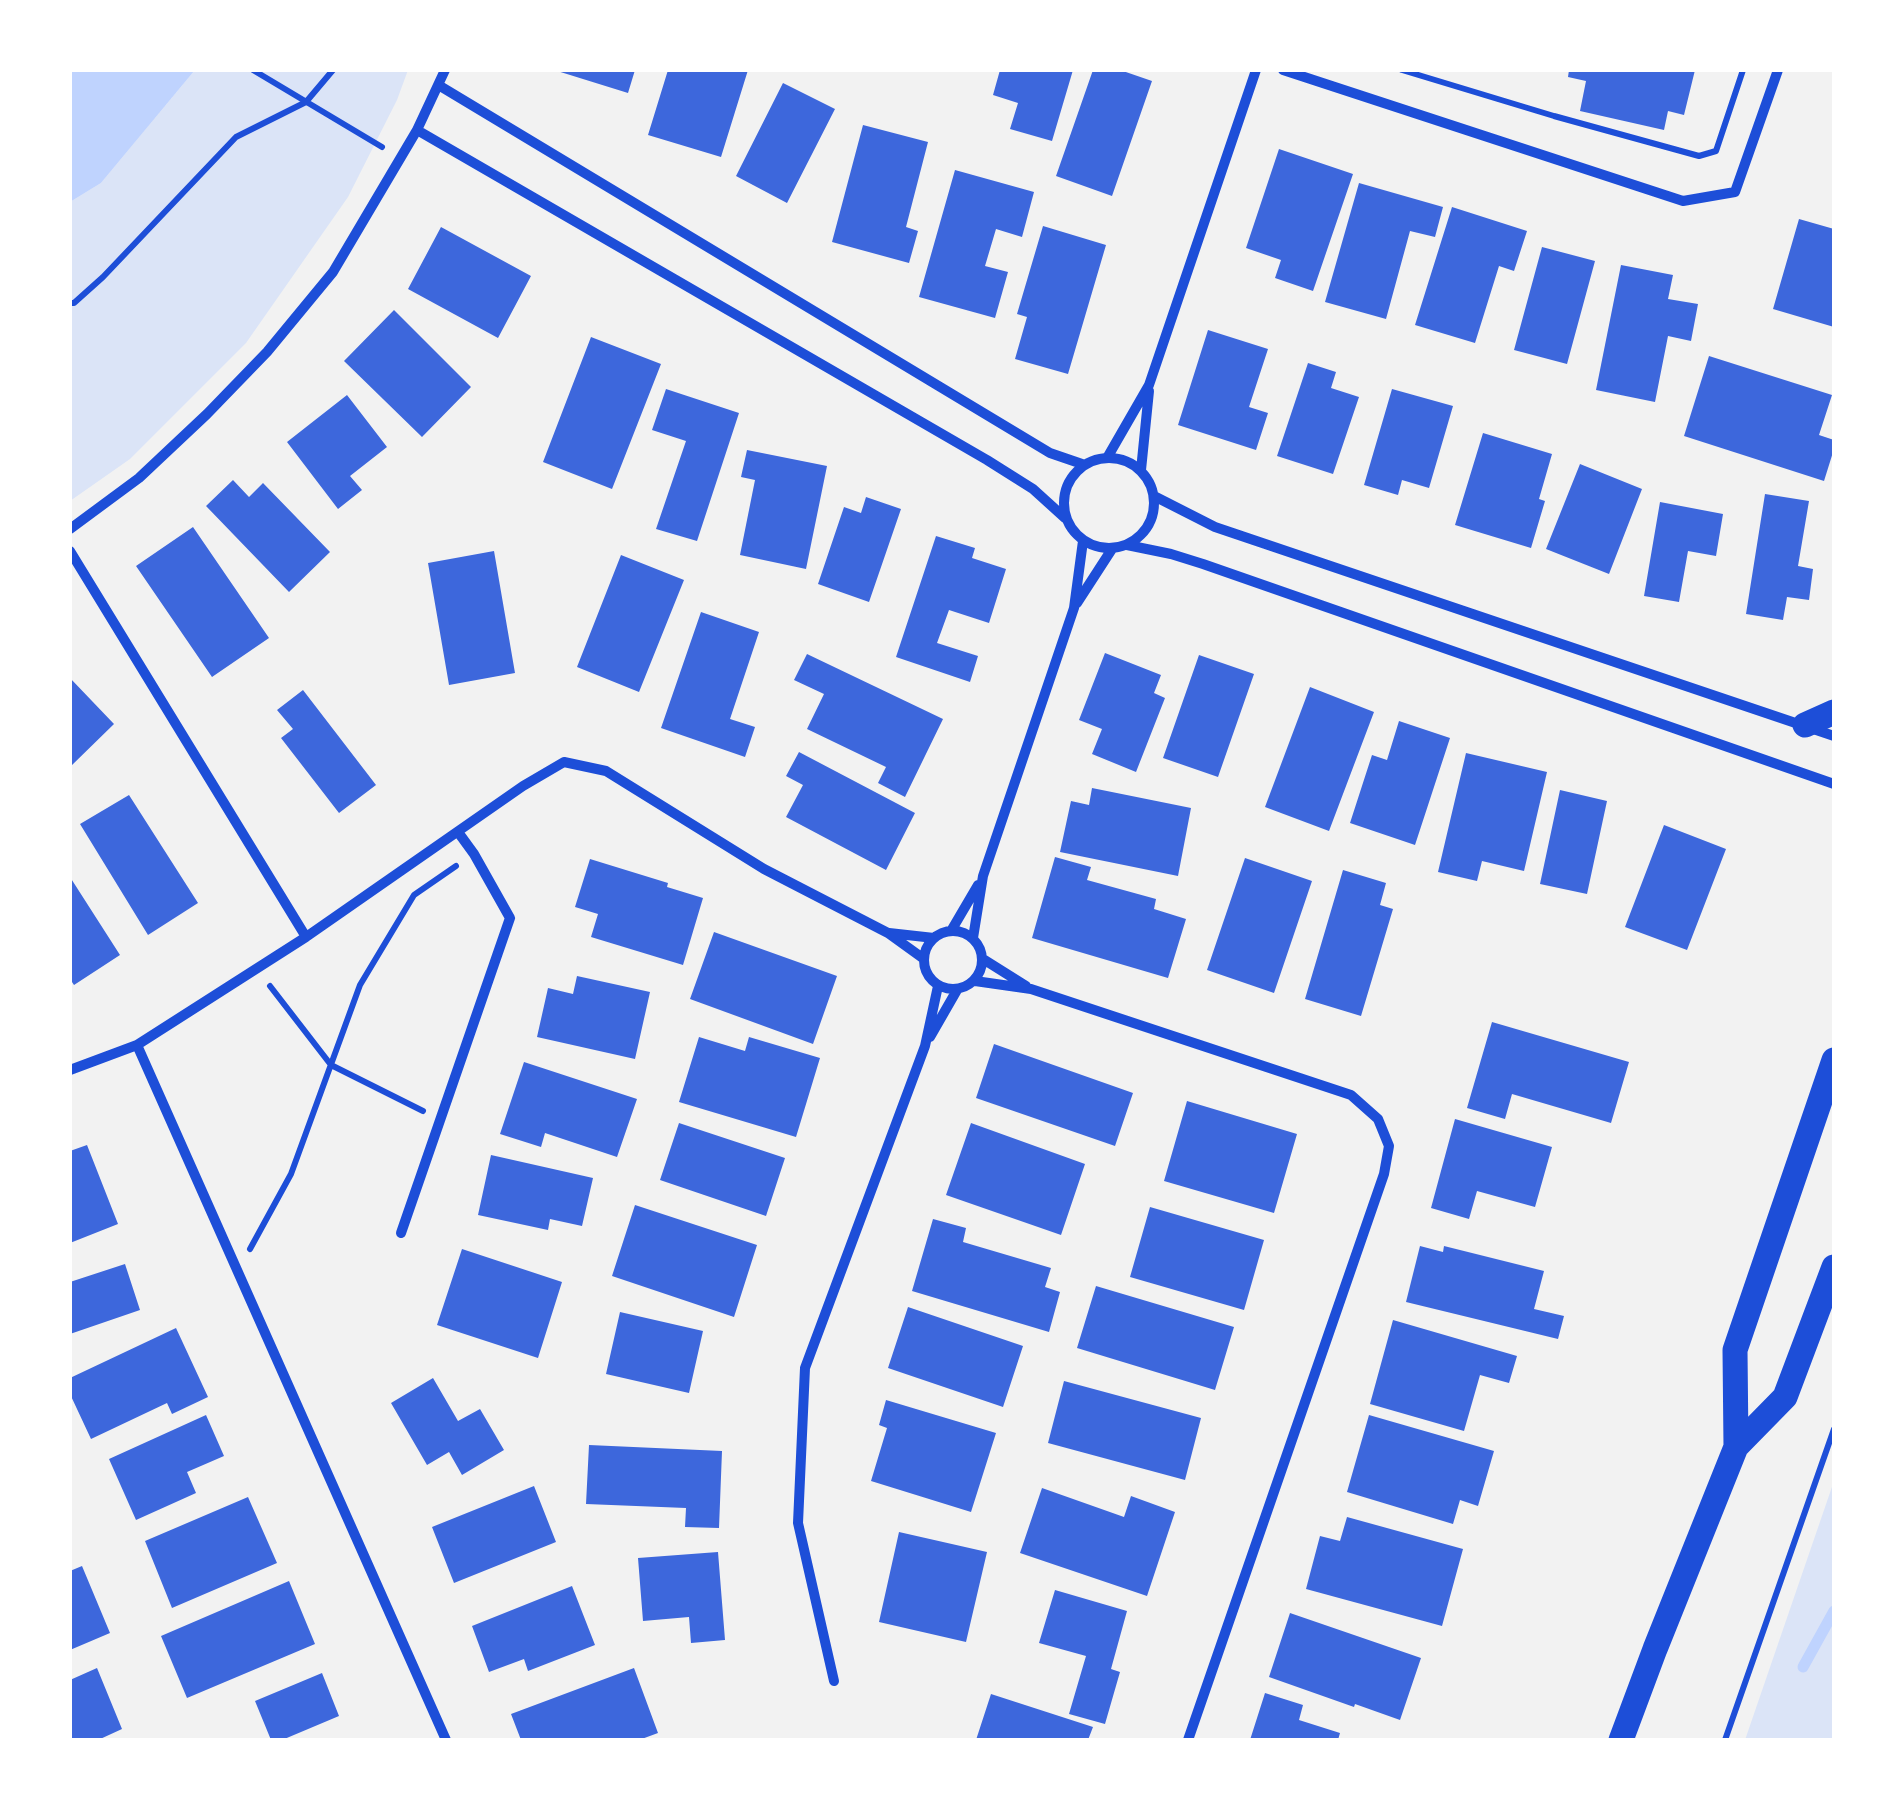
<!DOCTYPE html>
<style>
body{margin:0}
#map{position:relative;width:1904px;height:1810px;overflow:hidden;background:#f2f2f2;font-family:Bitter,serif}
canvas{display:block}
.frame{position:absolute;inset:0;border:72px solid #fff;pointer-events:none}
</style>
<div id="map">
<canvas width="1904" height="1810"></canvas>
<div class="frame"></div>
</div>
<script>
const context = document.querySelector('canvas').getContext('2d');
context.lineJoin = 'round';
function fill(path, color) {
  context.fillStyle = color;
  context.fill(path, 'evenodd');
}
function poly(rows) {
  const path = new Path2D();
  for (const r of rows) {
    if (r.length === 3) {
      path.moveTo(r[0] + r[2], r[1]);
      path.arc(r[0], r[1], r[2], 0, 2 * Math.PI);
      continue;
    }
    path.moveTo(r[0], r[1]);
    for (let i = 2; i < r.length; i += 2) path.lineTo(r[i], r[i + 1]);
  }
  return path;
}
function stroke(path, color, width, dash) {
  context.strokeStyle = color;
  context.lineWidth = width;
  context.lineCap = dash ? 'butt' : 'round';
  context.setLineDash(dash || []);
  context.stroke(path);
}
const green = poly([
 [195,70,408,70,397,100,348,197,246,343,130,459,70,501,70,202,101,183],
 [1834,1481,1834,1740,1745,1740]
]);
const water = poly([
 [70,70,195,70,101,183,70,202]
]);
const stream = poly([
 [1803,1667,1834,1611]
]);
const building = poly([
 [554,70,635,70,628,93],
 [668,70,748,70,721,157,648,135],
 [1000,70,1073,70,1052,141,1010,129,1018,103,993,95],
 [1093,70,1120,70,1152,81,1112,196,1056,176],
 [1569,70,1695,70,1684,115,1668,111,1664,130,1580,111,1586,81,1568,77],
 [783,83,835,109,787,203,736,176],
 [863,125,928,142,906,227,918,231,909,263,832,242],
 [1279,149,1353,174,1313,291,1275,278,1281,260,1246,248],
 [955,170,1034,192,1022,237,996,229,985,266,1008,272,995,318,919,297],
 [1359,183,1443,207,1435,237,1410,231,1386,319,1325,302],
 [1452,207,1527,231,1514,271,1499,266,1475,343,1415,325],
 [1799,219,1834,229,1834,327,1773,309],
 [1043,226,1106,245,1068,374,1015,359,1027,317,1017,314],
 [441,227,531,276,498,338,408,289],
 [1542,247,1595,261,1567,364,1514,350],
 [1621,265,1673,275,1668,299,1698,304,1691,341,1668,336,1655,402,1596,390],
 [394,310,471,387,422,437,344,361],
 [1208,330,1268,349,1249,407,1268,413,1256,450,1178,425],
 [591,337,661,364,612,489,543,462],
 [1709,356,1832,395,1819,435,1834,440,1834,449,1824,481,1684,436],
 [1308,363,1336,372,1331,388,1359,397,1333,474,1277,456],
 [666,389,739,413,697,541,656,529,686,441,652,430],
 [1392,389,1453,406,1429,488,1402,480,1398,495,1364,485],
 [347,395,387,447,350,476,362,490,338,509,287,442],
 [1483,433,1552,454,1539,499,1545,501,1531,548,1455,525],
 [747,450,827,466,806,569,740,555,755,480,741,477],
 [1580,464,1642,489,1609,574,1546,549],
 [233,480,249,497,263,483,330,552,289,592,206,506],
 [1765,494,1809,501,1798,566,1813,569,1809,600,1787,597,1783,620,1746,614],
 [866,497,901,509,869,602,818,584,844,507,861,513],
 [1660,502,1723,514,1716,556,1688,551,1679,602,1644,596],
 [193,527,269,638,212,677,136,566],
 [936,536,975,548,972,558,1006,569,989,623,949,610,937,643,978,656,970,682,896,657],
 [494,551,515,673,449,685,428,563],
 [621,555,684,580,639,692,577,667],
 [701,612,759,632,730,719,755,727,745,757,661,728],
 [1105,653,1161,675,1154,693,1165,698,1136,772,1092,754,1102,729,1079,720],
 [807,654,943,719,905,797,878,783,886,767,807,729,824,694,794,680],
 [1199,655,1254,674,1218,777,1163,758],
 [70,678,114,724,70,767],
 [1310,687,1374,712,1329,831,1265,807],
 [303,690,376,785,339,813,281,738,293,729,277,710],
 [1399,721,1450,738,1415,845,1350,823,1372,755,1387,760],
 [799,752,915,813,886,870,786,817,803,785,786,776],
 [1466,753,1547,772,1524,871,1482,861,1477,881,1438,872],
 [1092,788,1191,808,1178,876,1060,852,1071,801,1089,805],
 [1560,790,1607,801,1587,894,1540,884],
 [129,795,198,903,148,935,80,824],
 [1664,825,1726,849,1687,950,1625,927],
 [1055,857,1091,867,1087,880,1156,899,1154,909,1186,919,1168,978,1032,938],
 [1245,858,1312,881,1274,993,1207,970],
 [590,859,668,883,667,887,703,898,683,965,591,937,598,914,575,907],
 [1343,870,1386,883,1380,905,1393,909,1361,1016,1305,999],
 [70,877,120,955,74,985,70,979],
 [714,932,837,976,813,1044,690,999],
 [577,976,650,992,635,1059,537,1037,548,988,573,994],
 [1492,1022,1629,1062,1611,1123,1512,1094,1505,1119,1467,1108],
 [699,1037,745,1051,749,1037,820,1058,796,1137,679,1102],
 [994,1044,1133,1093,1115,1146,976,1098],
 [524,1062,637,1099,617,1157,545,1133,541,1147,500,1134],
 [1187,1101,1297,1134,1274,1213,1164,1181],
 [1455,1119,1552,1147,1535,1207,1477,1191,1469,1219,1431,1208],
 [679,1123,785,1158,766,1216,660,1180],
 [971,1123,1085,1164,1061,1235,946,1195],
 [87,1145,118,1224,70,1243,70,1151],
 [491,1155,593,1178,582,1226,550,1219,548,1230,478,1215],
 [635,1205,757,1245,734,1317,612,1276],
 [1150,1207,1264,1240,1244,1310,1130,1277],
 [933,1219,966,1228,963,1242,1051,1268,1045,1287,1060,1292,1049,1332,912,1291],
 [1420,1246,1443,1252,1444,1246,1544,1271,1534,1309,1564,1316,1558,1339,1406,1302],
 [462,1249,562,1282,538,1358,437,1325],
 [125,1264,140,1310,70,1334,70,1282],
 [1096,1286,1234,1327,1215,1390,1077,1348],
 [908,1307,1023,1346,1003,1407,888,1368],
 [620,1312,703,1331,689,1393,606,1374],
 [1393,1320,1517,1356,1509,1383,1480,1375,1464,1431,1370,1404],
 [176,1328,208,1397,172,1414,167,1403,91,1439,70,1394,70,1378],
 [433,1378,458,1421,480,1409,504,1450,462,1475,449,1452,427,1465,391,1403],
 [1064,1381,1201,1418,1185,1480,1048,1443],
 [886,1400,996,1433,971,1512,871,1481,887,1428,879,1425],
 [206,1415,224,1456,187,1472,196,1493,136,1520,109,1459],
 [1369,1415,1494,1451,1478,1506,1460,1500,1453,1524,1347,1492],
 [589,1445,722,1451,719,1528,685,1527,686,1508,586,1504],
 [534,1486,556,1542,454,1583,432,1527],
 [1042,1488,1124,1517,1131,1496,1175,1512,1147,1596,1020,1553],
 [248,1497,277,1563,172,1608,145,1541],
 [1347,1517,1463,1549,1442,1626,1306,1589,1320,1536,1340,1541],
 [899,1532,987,1552,966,1642,879,1622],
 [718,1552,725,1640,691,1643,689,1617,643,1621,638,1558],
 [82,1566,110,1633,70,1650,70,1571],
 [289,1581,315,1644,187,1698,161,1636],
 [572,1586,595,1645,528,1671,524,1659,489,1672,472,1626],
 [1055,1590,1127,1611,1111,1669,1120,1672,1105,1724,1069,1714,1086,1656,1039,1643],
 [1290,1613,1421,1658,1400,1720,1355,1704,1354,1707,1269,1677],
 [97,1668,122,1729,98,1740,70,1740,70,1680],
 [634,1668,658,1733,639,1740,521,1740,511,1714],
 [322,1673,339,1716,282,1740,271,1740,255,1701],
 [1265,1693,1303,1705,1299,1720,1340,1733,1338,1740,1250,1740],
 [991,1694,1093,1727,1088,1740,976,1740]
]);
const path = poly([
 [253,70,382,147],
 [1402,70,1554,116,1699,156,1716,151,1743,70],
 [70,303,74,303,103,277,236,137,306,102,333,70],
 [270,986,331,1065,423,1111],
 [250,1249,291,1174,360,985,414,895,456,866],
 [1725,1740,1834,1429]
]);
const minor = poly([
 [1283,70,1683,201,1735,192,1778,70],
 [440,86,1050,453,1085,465],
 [417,130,987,460,1033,489,1065,518],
 [1109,503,45],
 [1107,458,1149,385,1256,70],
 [1141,470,1149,391],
 [1154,496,1215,527,1834,736],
 [70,529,139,478,207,414,267,352,333,272,417,130,445,70],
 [1127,545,1171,554,1203,564,1834,784],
 [70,551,306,937],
 [1077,603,1112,549],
 [953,960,29],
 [951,931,978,885],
 [889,933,934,938],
 [973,938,983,876,1074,608,1083,541],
 [983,959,1026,986],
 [975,981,1031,989,1351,1095,1378,1119,1389,1146,1384,1174,1188,1740],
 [930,1037,957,990],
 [70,1070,137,1045],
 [401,1233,510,918,474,854,458,832],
 [834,1681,798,1523,805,1368,925,1046,938,986],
 [446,1740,137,1045,306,937,523,786,564,762,606,771,764,869,888,933,924,959]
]);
const primary = poly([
 [1805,725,1834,712],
 [1736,1447,1735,1350,1834,1060],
 [1621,1740,1655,1649,1736,1447,1785,1397,1834,1267]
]);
fill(green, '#dbe4f7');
fill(water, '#bfd3fe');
stroke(stream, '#bfd3fe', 11);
fill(building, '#3d67dc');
stroke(path, '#1d4ed8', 6);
stroke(minor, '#1d4ed8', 10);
stroke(primary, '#1d4ed8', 25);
</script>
